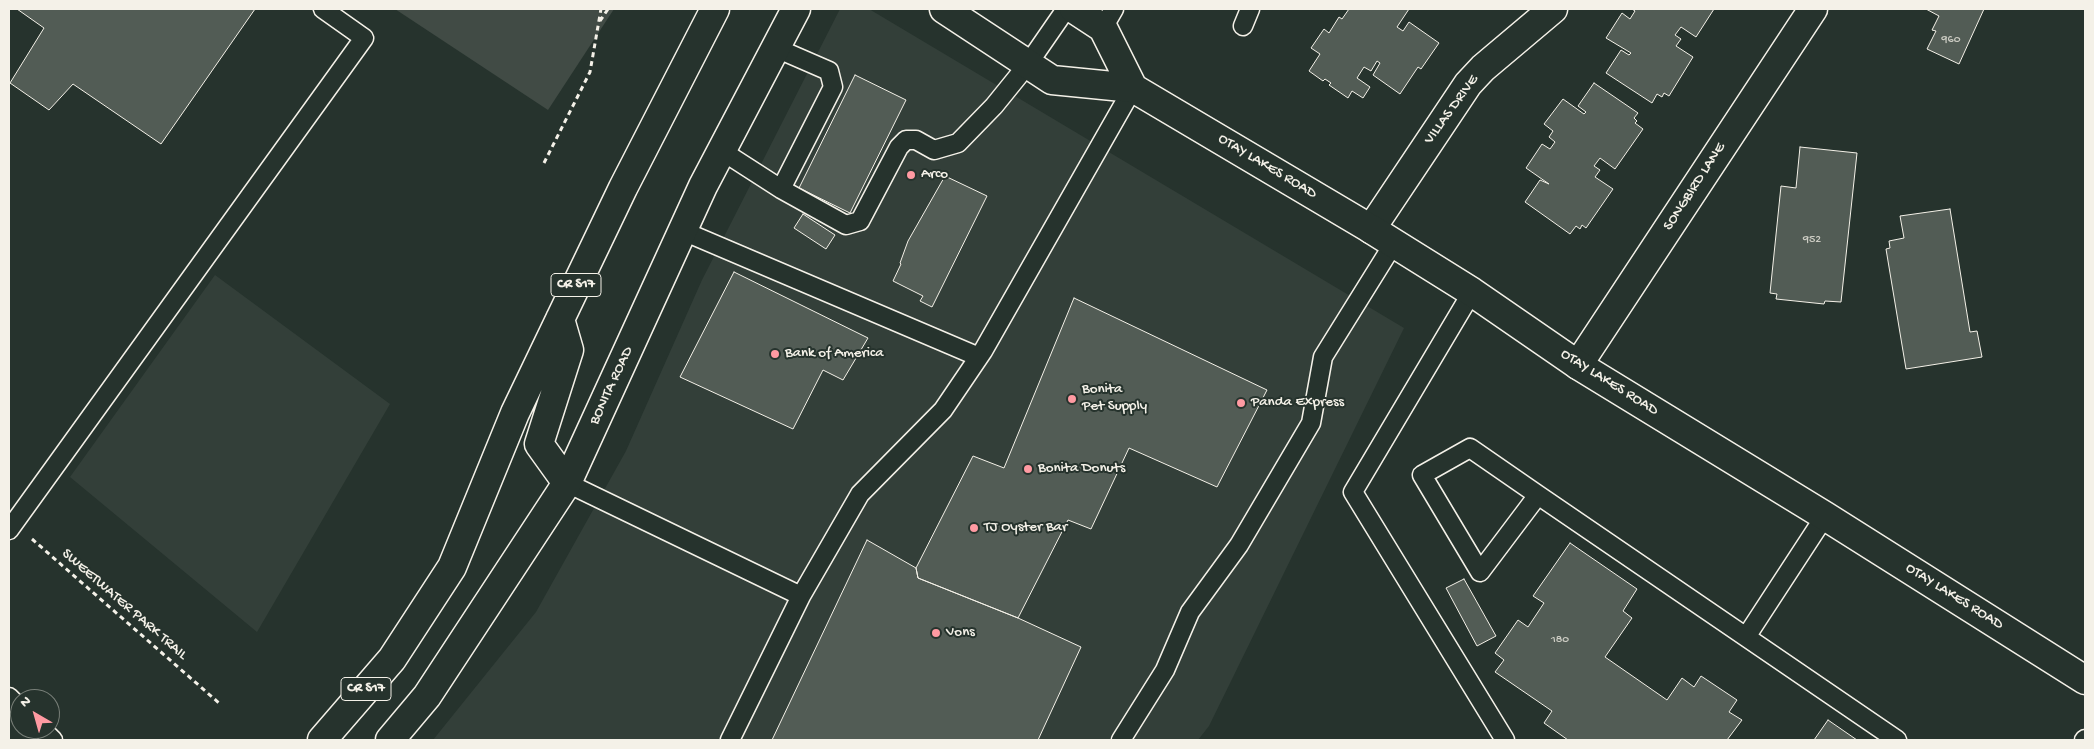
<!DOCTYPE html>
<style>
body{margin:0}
#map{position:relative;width:2094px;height:749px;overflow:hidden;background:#26332d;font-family:"Gochi Hand",sans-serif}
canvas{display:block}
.frame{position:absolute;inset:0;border:10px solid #f4f1e8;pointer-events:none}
.north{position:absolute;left:10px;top:689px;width:50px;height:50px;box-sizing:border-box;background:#26332d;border:1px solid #787f78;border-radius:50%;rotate:322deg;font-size:14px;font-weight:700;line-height:20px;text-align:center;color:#f4f1e8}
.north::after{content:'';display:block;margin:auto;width:18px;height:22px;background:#ff9aa2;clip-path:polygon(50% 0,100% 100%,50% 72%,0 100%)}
</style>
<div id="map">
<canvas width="2094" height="749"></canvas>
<div class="frame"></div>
<div class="north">N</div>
</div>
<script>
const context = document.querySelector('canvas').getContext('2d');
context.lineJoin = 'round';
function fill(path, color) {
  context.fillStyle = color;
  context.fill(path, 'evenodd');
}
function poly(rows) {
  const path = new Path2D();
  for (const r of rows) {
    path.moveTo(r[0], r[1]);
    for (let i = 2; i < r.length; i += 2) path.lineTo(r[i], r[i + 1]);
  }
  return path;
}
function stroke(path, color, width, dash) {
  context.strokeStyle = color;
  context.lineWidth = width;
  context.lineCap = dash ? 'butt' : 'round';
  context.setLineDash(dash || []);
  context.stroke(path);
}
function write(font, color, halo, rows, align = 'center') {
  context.font = font + ' "Gochi Hand",sans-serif';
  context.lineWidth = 4;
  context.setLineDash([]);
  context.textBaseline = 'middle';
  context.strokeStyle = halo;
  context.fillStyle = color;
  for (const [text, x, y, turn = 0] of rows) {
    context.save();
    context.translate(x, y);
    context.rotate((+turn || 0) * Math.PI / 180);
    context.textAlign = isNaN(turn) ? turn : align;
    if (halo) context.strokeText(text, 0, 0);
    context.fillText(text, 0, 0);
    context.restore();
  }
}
const built = poly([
 [840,9,869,9,1404,328,1209,726,1198,740,433,740,536,612,626,451,702,280],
 [215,275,390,404,257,632,70,477]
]);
const green = poly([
 [395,9,614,9,548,110]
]);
const building = poly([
 [17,9,255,9,161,144,73,84,49,110,10,83,44,28,17,9],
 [1349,9,1409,9,1397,27,1403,31,1409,22,1439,43,1421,69,1418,67,1400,94,1373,75,1380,63,1377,61,1371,71,1364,67,1357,78,1370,87,1363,98,1352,91,1348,98,1329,85,1331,83,1325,79,1323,81,1309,71,1320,54,1311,48,1324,29,1329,33,1339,17,1342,19,1349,9],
 [1632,9,1714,9,1696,37,1681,27,1675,35,1681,39,1676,46,1693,57,1669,96,1664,93,1662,97,1657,94,1652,103,1606,73,1621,50,1629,55,1631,53,1606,38,1622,13,1630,19,1635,11,1632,9],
 [1926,9,1984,9,1959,64,1927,49,1936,31,1932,30,1939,16,1926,9],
 [855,75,906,100,850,213,799,188,855,75],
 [1594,83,1638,113,1634,118,1637,121,1635,123,1643,129,1615,169,1600,158,1594,166,1600,170,1595,177,1613,189,1586,228,1582,225,1580,229,1576,226,1570,234,1525,202,1540,180,1549,184,1526,168,1542,144,1550,149,1555,142,1549,137,1553,131,1544,124,1563,99,1584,114,1586,112,1578,106,1594,83],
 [1800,147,1857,153,1841,302,1825,301,1824,304,1776,299,1777,294,1770,293,1781,186,1796,188,1800,147],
 [945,176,987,196,932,307,920,301,923,296,893,281,901,264,900,263,908,241,945,176],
 [1950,209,1970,332,1977,331,1982,357,1906,369,1886,249,1890,248,1889,241,1904,238,1900,216,1950,209],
 [803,214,835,235,826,249,794,228,803,214],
 [734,272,868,338,843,380,823,370,793,429,680,377,734,272],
 [1074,298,1267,390,1217,487,1129,448,1091,529,1068,520,1018,618,918,578,916,568,973,456,1004,468,1074,298],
 [867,540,916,568,918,578,1018,618,1081,647,1038,740,772,740,867,540],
 [1570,543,1637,589,1623,611,1632,618,1605,657,1667,700,1682,678,1694,687,1701,676,1737,700,1729,712,1742,720,1727,740,1568,740,1544,723,1552,711,1495,672,1504,660,1495,653,1518,620,1528,627,1544,603,1533,596,1570,543],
 [1464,579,1496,636,1477,646,1446,588,1464,579],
 [1828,720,1857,740,1814,740,1828,720]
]);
const path = poly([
 [600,21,608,9],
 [544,163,590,72,601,9],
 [32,539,219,703]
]);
const service = poly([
 [1243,26,1250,9],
 [1103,28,1114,9],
 [776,48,829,71,833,87,781,189],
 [722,151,781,189,846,225,860,221,899,147,906,140,916,140,934,150,958,143,994,106,1028,64,1066,9],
 [683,231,979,357],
 [1472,292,1353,492,1505,740],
 [567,483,801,596,730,740],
 [1538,495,1480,572,1422,475,1470,448,1538,495,1897,740],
 [9,530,364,38,323,9],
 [801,596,860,494,943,410,983,351,1133,88],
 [1746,637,1825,516],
 [9,697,20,708],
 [42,729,53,740],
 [1121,740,1165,670,1190,612,1239,545,1311,423,1323,357,1394,243],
 [2084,740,2085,739]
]);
const minor = poly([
 [1371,229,1468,84,1483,68,1553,9],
 [1578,365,1813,9]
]);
const primary = poly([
 [944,9,1052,80,1133,88,1371,229,1472,292,1578,365,1825,516,2085,680],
 [1074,9,1103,28,1133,88],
 [560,319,569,350,539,444,567,483],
 [322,740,392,659,452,567,515,413,623,188,715,9],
 [390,740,427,696,567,483,703,186,796,9]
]);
const markers = [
 [911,175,5,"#ff9aa2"],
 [775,354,5,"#ff9aa2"],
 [1072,399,5,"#ff9aa2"],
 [1241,403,5,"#ff9aa2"],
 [1028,469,5,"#ff9aa2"],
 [974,528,5,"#ff9aa2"],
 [936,633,5,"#ff9aa2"]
];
const numberNames = [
 ["960",1951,40],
 ["952",1812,240],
 ["180",1560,640]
];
const shields = [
 [576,285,50],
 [366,689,50]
];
const shieldNames = [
 ["CR S17",576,285],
 ["CR S17",366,689]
];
const streetNames = [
 ["VILLAS DRIVE",1452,110,-54],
 ["OTAY LAKES ROAD",1267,167,31],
 ["SONGBIRD LANE",1695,187,-57],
 ["OTAY LAKES ROAD",1609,383,32],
 ["BONITA ROAD",612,386,-65],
 ["OTAY LAKES ROAD",1954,597,32],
 ["SWEETWATER PARK TRAIL",124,605,41]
];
const poiNames = [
 ["Arco",921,175],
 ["Bank of America",785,354],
 ["Bonita",1082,390],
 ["Pet Supply",1082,407],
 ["Panda Express",1251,403],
 ["Bonita Donuts",1038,469],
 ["TJ Oyster Bar",984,528],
 ["Vons",946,633]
];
fill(built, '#333f39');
fill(green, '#414b45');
fill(building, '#525c55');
stroke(building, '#f4f1e8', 1);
stroke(service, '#f4f1e8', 21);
stroke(minor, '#f4f1e8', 31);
stroke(primary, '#f4f1e8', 31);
stroke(path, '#f4f1e8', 3, [5, 4]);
stroke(service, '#26332d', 18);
stroke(minor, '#26332d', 28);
stroke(primary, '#26332d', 28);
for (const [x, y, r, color] of markers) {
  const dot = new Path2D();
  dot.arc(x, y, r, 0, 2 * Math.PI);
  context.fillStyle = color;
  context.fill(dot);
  stroke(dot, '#26332d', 2);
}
write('12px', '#ccccc3', null, numberNames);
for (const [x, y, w] of shields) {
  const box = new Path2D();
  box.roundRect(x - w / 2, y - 11.5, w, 23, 4);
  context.fillStyle = '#26332d';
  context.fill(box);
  stroke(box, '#f4f1e8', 1);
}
write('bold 14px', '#f4f1e8', null, shieldNames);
write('15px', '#f4f1e8', '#26332d', streetNames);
write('15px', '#f4f1e8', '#26332d', poiNames, 'left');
</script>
